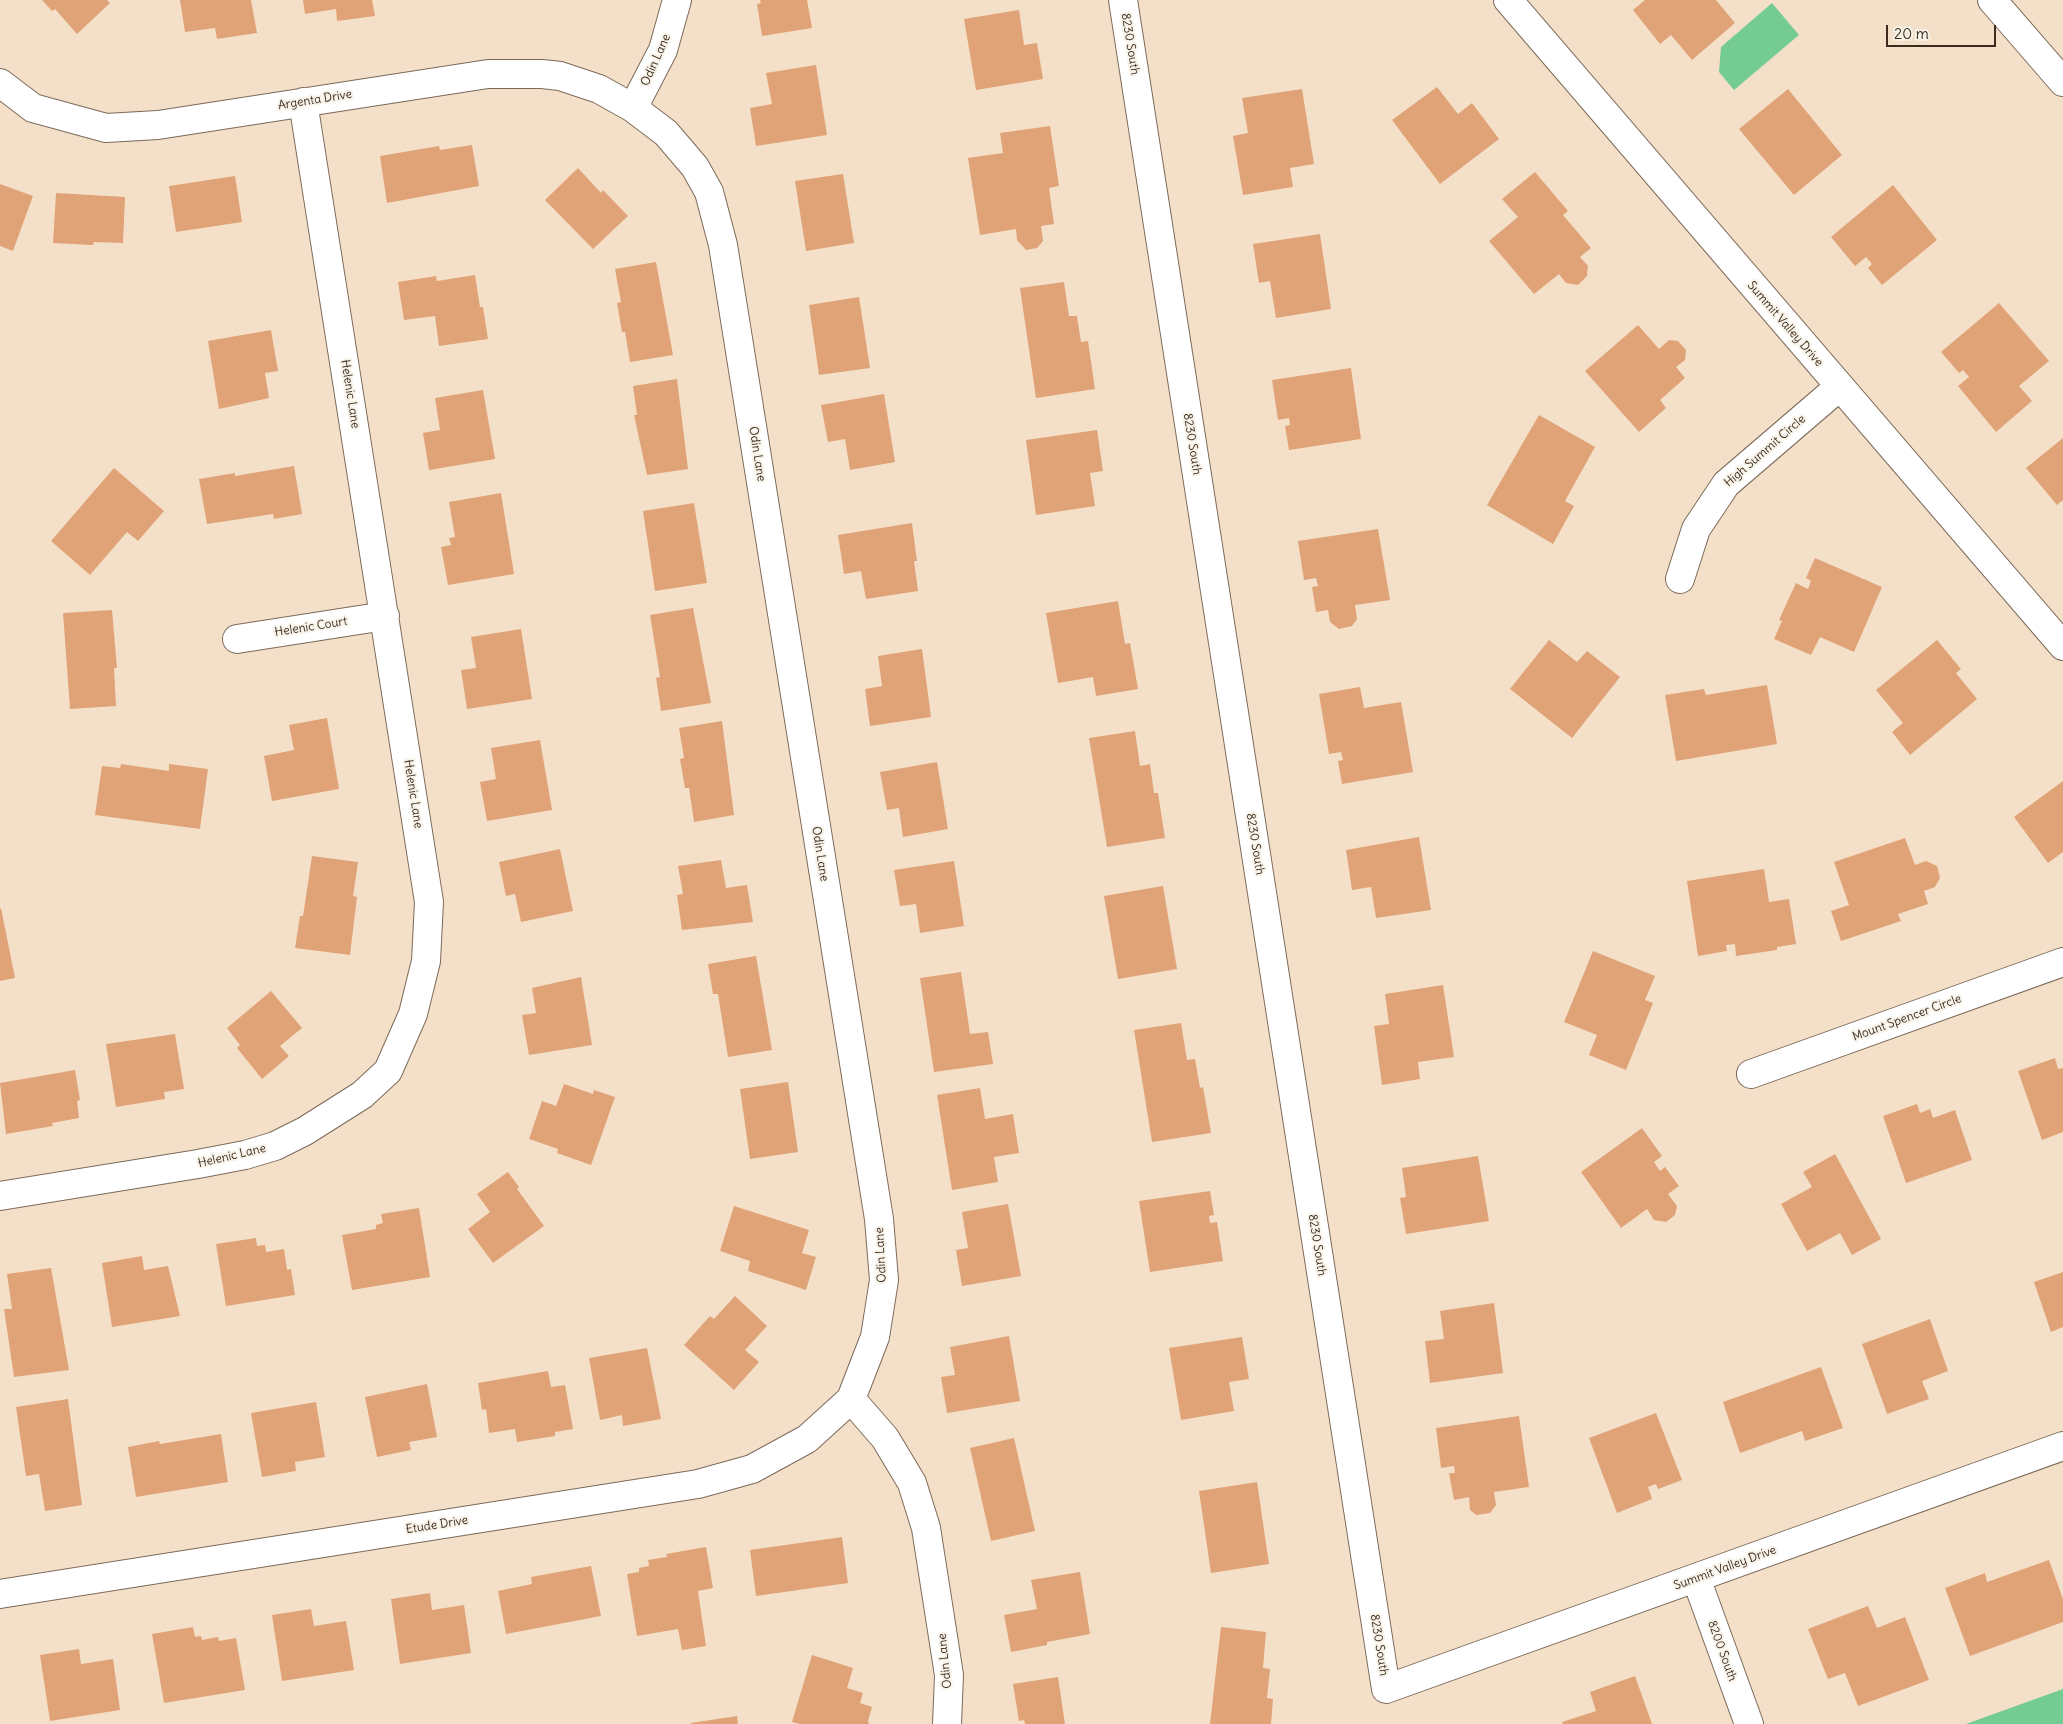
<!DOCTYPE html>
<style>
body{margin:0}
#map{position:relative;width:2063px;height:1724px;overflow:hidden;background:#f4e0c8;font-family:Delius,sans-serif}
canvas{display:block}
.scale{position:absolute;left:1886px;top:25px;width:110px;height:22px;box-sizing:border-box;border:2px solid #3b2a1e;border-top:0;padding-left:6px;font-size:15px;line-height:18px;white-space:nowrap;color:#3b2a1e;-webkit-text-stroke:4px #f7f3e8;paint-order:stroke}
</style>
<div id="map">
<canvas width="2063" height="1724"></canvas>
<div class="scale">20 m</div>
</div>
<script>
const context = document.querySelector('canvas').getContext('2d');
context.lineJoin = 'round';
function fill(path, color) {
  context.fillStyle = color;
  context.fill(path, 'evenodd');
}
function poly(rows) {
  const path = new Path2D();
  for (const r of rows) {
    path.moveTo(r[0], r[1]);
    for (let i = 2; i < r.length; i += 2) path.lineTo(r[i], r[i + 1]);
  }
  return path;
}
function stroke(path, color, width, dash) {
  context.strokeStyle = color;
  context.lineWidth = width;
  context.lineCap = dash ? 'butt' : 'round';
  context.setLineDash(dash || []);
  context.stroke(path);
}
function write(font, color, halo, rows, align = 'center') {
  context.font = font + ' Delius,sans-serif';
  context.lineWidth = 4;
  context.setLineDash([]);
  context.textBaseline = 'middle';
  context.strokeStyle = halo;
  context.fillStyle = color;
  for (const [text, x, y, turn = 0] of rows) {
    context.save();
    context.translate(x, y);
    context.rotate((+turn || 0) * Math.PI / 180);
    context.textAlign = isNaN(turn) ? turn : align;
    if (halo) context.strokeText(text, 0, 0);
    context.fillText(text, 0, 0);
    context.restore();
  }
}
const green = poly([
 [1772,3,1799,35,1734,90,1719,72,1721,47],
 [2063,1689,2063,1724,1966,1724]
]);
const building = poly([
 [42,0,107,0,110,3,77,34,55,9,52,11],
 [180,0,251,0,257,33,217,39,215,28,185,32],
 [303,0,372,0,375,16,337,21,336,9,305,14],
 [760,0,807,0,812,28,762,36,757,4,761,3],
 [1645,0,1716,0,1735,23,1692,60,1671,35,1660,44,1633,10],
 [1019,10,1024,45,1037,43,1043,79,976,90,964,19],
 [816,65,827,135,756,146,750,108,772,104,766,73],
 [1437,87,1458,114,1472,103,1499,139,1440,184,1392,120],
 [1302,89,1314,164,1290,168,1293,187,1243,195,1233,136,1248,133,1242,98],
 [1788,89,1842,155,1794,195,1739,129],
 [1050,126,1059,186,1049,188,1054,224,1041,226,1043,241,1037,248,1026,250,1017,240,1016,229,980,235,968,158,1003,153,1000,133],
 [472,145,479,186,387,203,380,156,439,146,440,150],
 [578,168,601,193,603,190,628,216,593,249,545,200],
 [1535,172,1568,211,1563,215,1591,248,1580,257,1588,266,1587,276,1578,285,1566,283,1559,274,1534,294,1489,241,1518,217,1502,199],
 [843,174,854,243,806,251,795,181],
 [235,176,242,222,176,232,169,186],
 [0,184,33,196,13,251,0,246],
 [1893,185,1937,240,1882,285,1868,268,1872,264,1866,257,1855,266,1831,237],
 [56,193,125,197,123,243,94,242,93,245,53,243],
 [1320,234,1331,309,1276,318,1270,281,1259,283,1253,244],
 [656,262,673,355,630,362,625,332,622,332,617,303,621,302,615,269],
 [475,275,480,307,483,307,488,339,439,346,435,316,404,320,398,282,436,276,437,281],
 [1064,282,1069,316,1077,316,1081,342,1088,341,1095,389,1036,398,1020,288],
 [859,297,870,368,819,375,809,305],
 [1999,303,2049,361,2019,386,2032,401,1996,432,1958,386,1969,377,1963,370,1959,373,1941,352],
 [1638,325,1659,349,1669,340,1678,341,1686,350,1685,360,1676,367,1685,378,1660,400,1666,408,1639,432,1585,371],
 [271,330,278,371,265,373,269,398,219,409,208,341],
 [1351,368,1361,439,1289,450,1285,426,1290,425,1289,418,1278,420,1272,380],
 [677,379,688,469,647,475,634,415,637,415,633,386],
 [483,390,495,459,429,470,423,433,440,430,435,398],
 [884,394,895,462,850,470,845,439,828,442,821,405],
 [1539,415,1595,447,1565,501,1574,506,1553,544,1487,505],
 [1097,430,1103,471,1090,473,1095,506,1036,515,1026,440],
 [2063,438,2063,500,2057,505,2026,468],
 [294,466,302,514,274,519,273,514,207,524,199,479,235,473,235,476],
 [114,468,164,511,138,541,127,532,90,575,51,541],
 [501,493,514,574,448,585,441,547,451,545,449,538,455,537,449,502],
 [694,503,707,583,655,591,643,511],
 [912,523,917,561,914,561,918,591,866,599,861,571,844,574,838,535],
 [1378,529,1390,600,1355,605,1357,619,1352,626,1339,629,1330,622,1328,610,1316,612,1312,587,1318,586,1316,578,1304,580,1298,541],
 [1815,558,1882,587,1854,652,1820,637,1811,655,1774,639,1782,621,1779,620,1796,583,1808,589,1811,581,1806,578],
 [1118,601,1125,644,1130,643,1138,689,1096,696,1093,677,1058,683,1046,613],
 [693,608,711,703,661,711,656,678,660,677,650,615],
 [112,610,117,668,114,668,116,706,70,709,63,613],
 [521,629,532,699,467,709,461,670,476,668,471,637],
 [1549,640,1577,662,1587,651,1620,677,1572,738,1510,689],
 [1937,640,1961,669,1956,673,1977,699,1910,755,1892,732,1903,723,1876,690],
 [922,649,931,717,870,726,865,689,882,686,878,656],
 [1767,685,1777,744,1676,761,1665,695,1704,689,1706,695],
 [1360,687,1364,708,1401,702,1413,772,1342,784,1338,761,1343,760,1341,752,1329,754,1319,694],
 [327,718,339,789,272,801,264,756,294,750,289,725],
 [722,721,734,815,694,822,689,788,685,788,680,759,684,758,679,728],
 [1135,731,1140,766,1150,764,1154,793,1158,793,1165,838,1107,847,1089,738],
 [540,740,552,810,487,821,480,782,496,779,491,748],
 [937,762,948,829,903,837,899,808,887,810,880,772],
 [121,764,169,771,169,764,208,769,200,829,95,815,102,766,120,768],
 [2063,781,2063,852,2048,863,2014,817],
 [1419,837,1431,910,1376,918,1371,887,1352,890,1346,850],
 [1905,838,1915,865,1926,861,1937,866,1940,878,1935,887,1924,891,1928,904,1898,914,1901,921,1841,941,1831,911,1849,905,1834,862],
 [560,849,573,911,521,922,515,894,506,896,499,862],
 [312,856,358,862,353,896,357,897,350,955,295,948,300,916,303,916],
 [721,860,726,888,747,885,753,922,682,930,677,895,683,894,678,866],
 [954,861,964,926,920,933,916,904,900,906,894,870],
 [1764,869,1769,902,1789,899,1796,944,1777,947,1777,950,1736,956,1735,944,1726,945,1727,951,1698,956,1687,881],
 [1163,886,1177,969,1118,979,1104,896],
 [1,908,15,978,0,981,0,909],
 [1593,951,1655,976,1645,1000,1653,1003,1626,1070,1589,1055,1597,1035,1564,1022],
 [756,956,772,1050,728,1057,718,994,713,994,708,964],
 [961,972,970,1034,988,1032,993,1064,934,1072,920,978],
 [581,977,592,1045,529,1055,522,1015,536,1013,532,988],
 [1443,985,1454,1057,1418,1062,1420,1079,1382,1085,1374,1026,1389,1024,1385,994],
 [271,991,302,1028,280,1046,289,1056,262,1079,237,1048,240,1045,227,1028],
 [1181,1023,1187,1060,1195,1059,1200,1088,1203,1087,1211,1133,1152,1142,1134,1030],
 [175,1034,184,1089,164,1092,165,1099,116,1107,106,1044],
 [2055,1058,2058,1069,2063,1068,2063,1132,2042,1140,2018,1071],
 [75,1070,80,1100,77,1101,79,1118,52,1123,53,1126,6,1134,0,1083],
 [788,1082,798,1152,750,1159,740,1089],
 [564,1084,593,1094,594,1090,615,1097,591,1165,557,1153,558,1149,529,1139,542,1101,556,1106],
 [980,1088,985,1119,1013,1114,1019,1153,994,1157,998,1182,952,1190,937,1095],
 [1917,1104,1920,1113,1930,1109,1933,1118,1955,1110,1972,1160,1906,1183,1883,1116],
 [1642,1128,1662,1156,1654,1162,1660,1171,1665,1167,1679,1186,1668,1194,1677,1206,1675,1215,1666,1222,1654,1220,1647,1209,1621,1228,1581,1172],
 [1835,1154,1881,1239,1852,1255,1840,1233,1807,1251,1781,1204,1812,1187,1803,1172],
 [1478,1156,1489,1221,1406,1234,1400,1198,1406,1197,1402,1168],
 [508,1172,519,1187,517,1189,544,1226,493,1263,468,1229,490,1212,477,1194],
 [1210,1191,1214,1215,1209,1216,1210,1223,1217,1222,1223,1261,1150,1272,1139,1201],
 [1008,1204,1021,1276,962,1286,956,1250,968,1248,962,1212],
 [734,1206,809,1230,802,1253,816,1257,806,1290,748,1271,750,1261,720,1251],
 [419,1208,430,1277,352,1290,342,1235,376,1229,376,1225,383,1223,381,1214],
 [256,1238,257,1246,265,1245,266,1252,284,1249,287,1270,291,1269,295,1295,226,1306,216,1244],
 [142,1256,144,1270,168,1266,180,1316,112,1327,102,1263],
 [51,1268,69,1370,14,1377,4,1309,12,1309,7,1274],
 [2063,1272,2063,1327,2051,1332,2034,1282],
 [735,1296,767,1326,745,1350,759,1362,734,1390,684,1345,710,1316,714,1319],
 [1494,1303,1503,1373,1430,1383,1425,1341,1444,1339,1440,1311],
 [1930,1319,1948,1371,1922,1381,1929,1399,1887,1414,1862,1344],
 [1009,1336,1020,1401,947,1413,941,1377,955,1375,950,1347],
 [1242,1337,1249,1379,1229,1382,1234,1411,1181,1420,1169,1348],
 [647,1348,661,1419,623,1426,622,1415,600,1420,589,1358],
 [1821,1367,1843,1428,1805,1441,1802,1431,1740,1453,1723,1402],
 [548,1371,551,1387,565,1385,573,1429,555,1432,555,1436,517,1442,515,1429,489,1433,486,1409,482,1410,478,1383],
 [427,1384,437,1437,409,1442,411,1450,377,1457,365,1397],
 [68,1399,82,1505,45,1511,39,1474,26,1476,16,1407],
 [316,1402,325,1457,295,1462,296,1471,262,1477,251,1413],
 [1656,1413,1682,1480,1658,1489,1656,1484,1648,1487,1652,1499,1617,1513,1589,1438],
 [1519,1416,1529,1487,1494,1492,1496,1505,1490,1513,1476,1515,1470,1510,1469,1497,1454,1500,1449,1473,1455,1473,1454,1466,1441,1468,1436,1428],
 [221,1434,228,1482,136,1497,128,1447,159,1441,160,1444],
 [1014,1438,1035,1531,991,1541,970,1448],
 [1257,1482,1269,1564,1211,1573,1199,1491],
 [842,1537,848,1583,756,1596,750,1550],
 [706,1547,713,1588,698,1591,706,1646,682,1650,678,1629,637,1636,627,1574,639,1572,639,1568,649,1566,648,1560,667,1557,666,1554],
 [2049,1560,2063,1599,2063,1622,1970,1656,1945,1588,1985,1573,1987,1582],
 [591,1566,601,1616,506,1634,498,1591,532,1584,531,1577],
 [1080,1572,1090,1634,1047,1642,1047,1645,1011,1652,1004,1615,1037,1609,1031,1580],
 [430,1593,432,1610,464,1605,471,1653,400,1664,391,1599],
 [1868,1606,1877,1628,1905,1617,1929,1680,1858,1706,1845,1673,1828,1679,1808,1629],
 [311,1609,314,1626,346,1621,354,1670,282,1681,272,1615],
 [193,1627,195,1637,201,1636,202,1640,218,1637,219,1641,236,1638,245,1690,164,1703,152,1634],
 [1221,1627,1266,1632,1263,1668,1270,1669,1267,1698,1273,1699,1271,1724,1210,1724],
 [79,1649,81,1664,113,1659,120,1710,50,1721,40,1655],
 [812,1655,853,1668,847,1688,863,1693,860,1703,872,1707,868,1721,869,1724,800,1724,792,1722],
 [1635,1676,1652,1724,1563,1724,1562,1722,1596,1711,1590,1692],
 [1058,1677,1065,1724,1025,1724,1024,1720,1019,1721,1013,1684],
 [737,1716,738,1724,691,1724,691,1723]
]);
const minor = poly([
 [677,0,663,50,633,108,666,133,695,167,709,192,723,245,879,1219,884,1280,875,1337,851,1399,885,1438,912,1483,926,1528,949,1675,947,1724],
 [1123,0,1386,1689,2063,1446],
 [1508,0,2063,646],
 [0,83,33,108,106,128,158,125,488,74,542,74,560,76,599,89,633,108],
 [1680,579,1696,529,1726,484,1839,387],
 [237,639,385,616],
 [1751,1074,2063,962],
 [0,1196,198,1164,245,1155,275,1146,305,1131,362,1095,388,1071,413,1014,426,961,429,902,303,102],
 [1696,1578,1749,1724],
 [0,1594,698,1484,752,1469,807,1439,851,1399]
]);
const major = poly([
 [1992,0,2063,82]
]);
const streetNames = [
 ["8230 South",1130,44,81],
 ["Odin Lane",656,60,-66],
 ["Argenta Drive",315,100,-9],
 ["Summit Valley Drive",1785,324,49],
 ["Helenic Lane",350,394,81],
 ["8230 South",1192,444,81],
 ["High Summit Circle",1765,451,-41],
 ["Odin Lane",757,454,81],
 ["Helenic Court",311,627,-9],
 ["Helenic Lane",413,794,81],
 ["8230 South",1255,844,81],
 ["Odin Lane",820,854,81],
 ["Mount Spencer Circle",1907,1018,-20],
 ["Helenic Lane",232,1156,-13],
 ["8230 South",1317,1245,81],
 ["Odin Lane",881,1255,-93],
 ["Etude Drive",437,1525,-9],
 ["Summit Valley Drive",1725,1568,-20],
 ["8230 South",1379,1645,81],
 ["8200 South",1722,1651,70],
 ["Odin Lane",945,1661,-96]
];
fill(green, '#75cc92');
fill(building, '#e0a378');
stroke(minor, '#7c6a5a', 30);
stroke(major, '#7c6a5a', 30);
stroke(minor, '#fff', 28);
stroke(major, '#fff', 28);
write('12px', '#3b2a1e', '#f7f3e8', streetNames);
</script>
